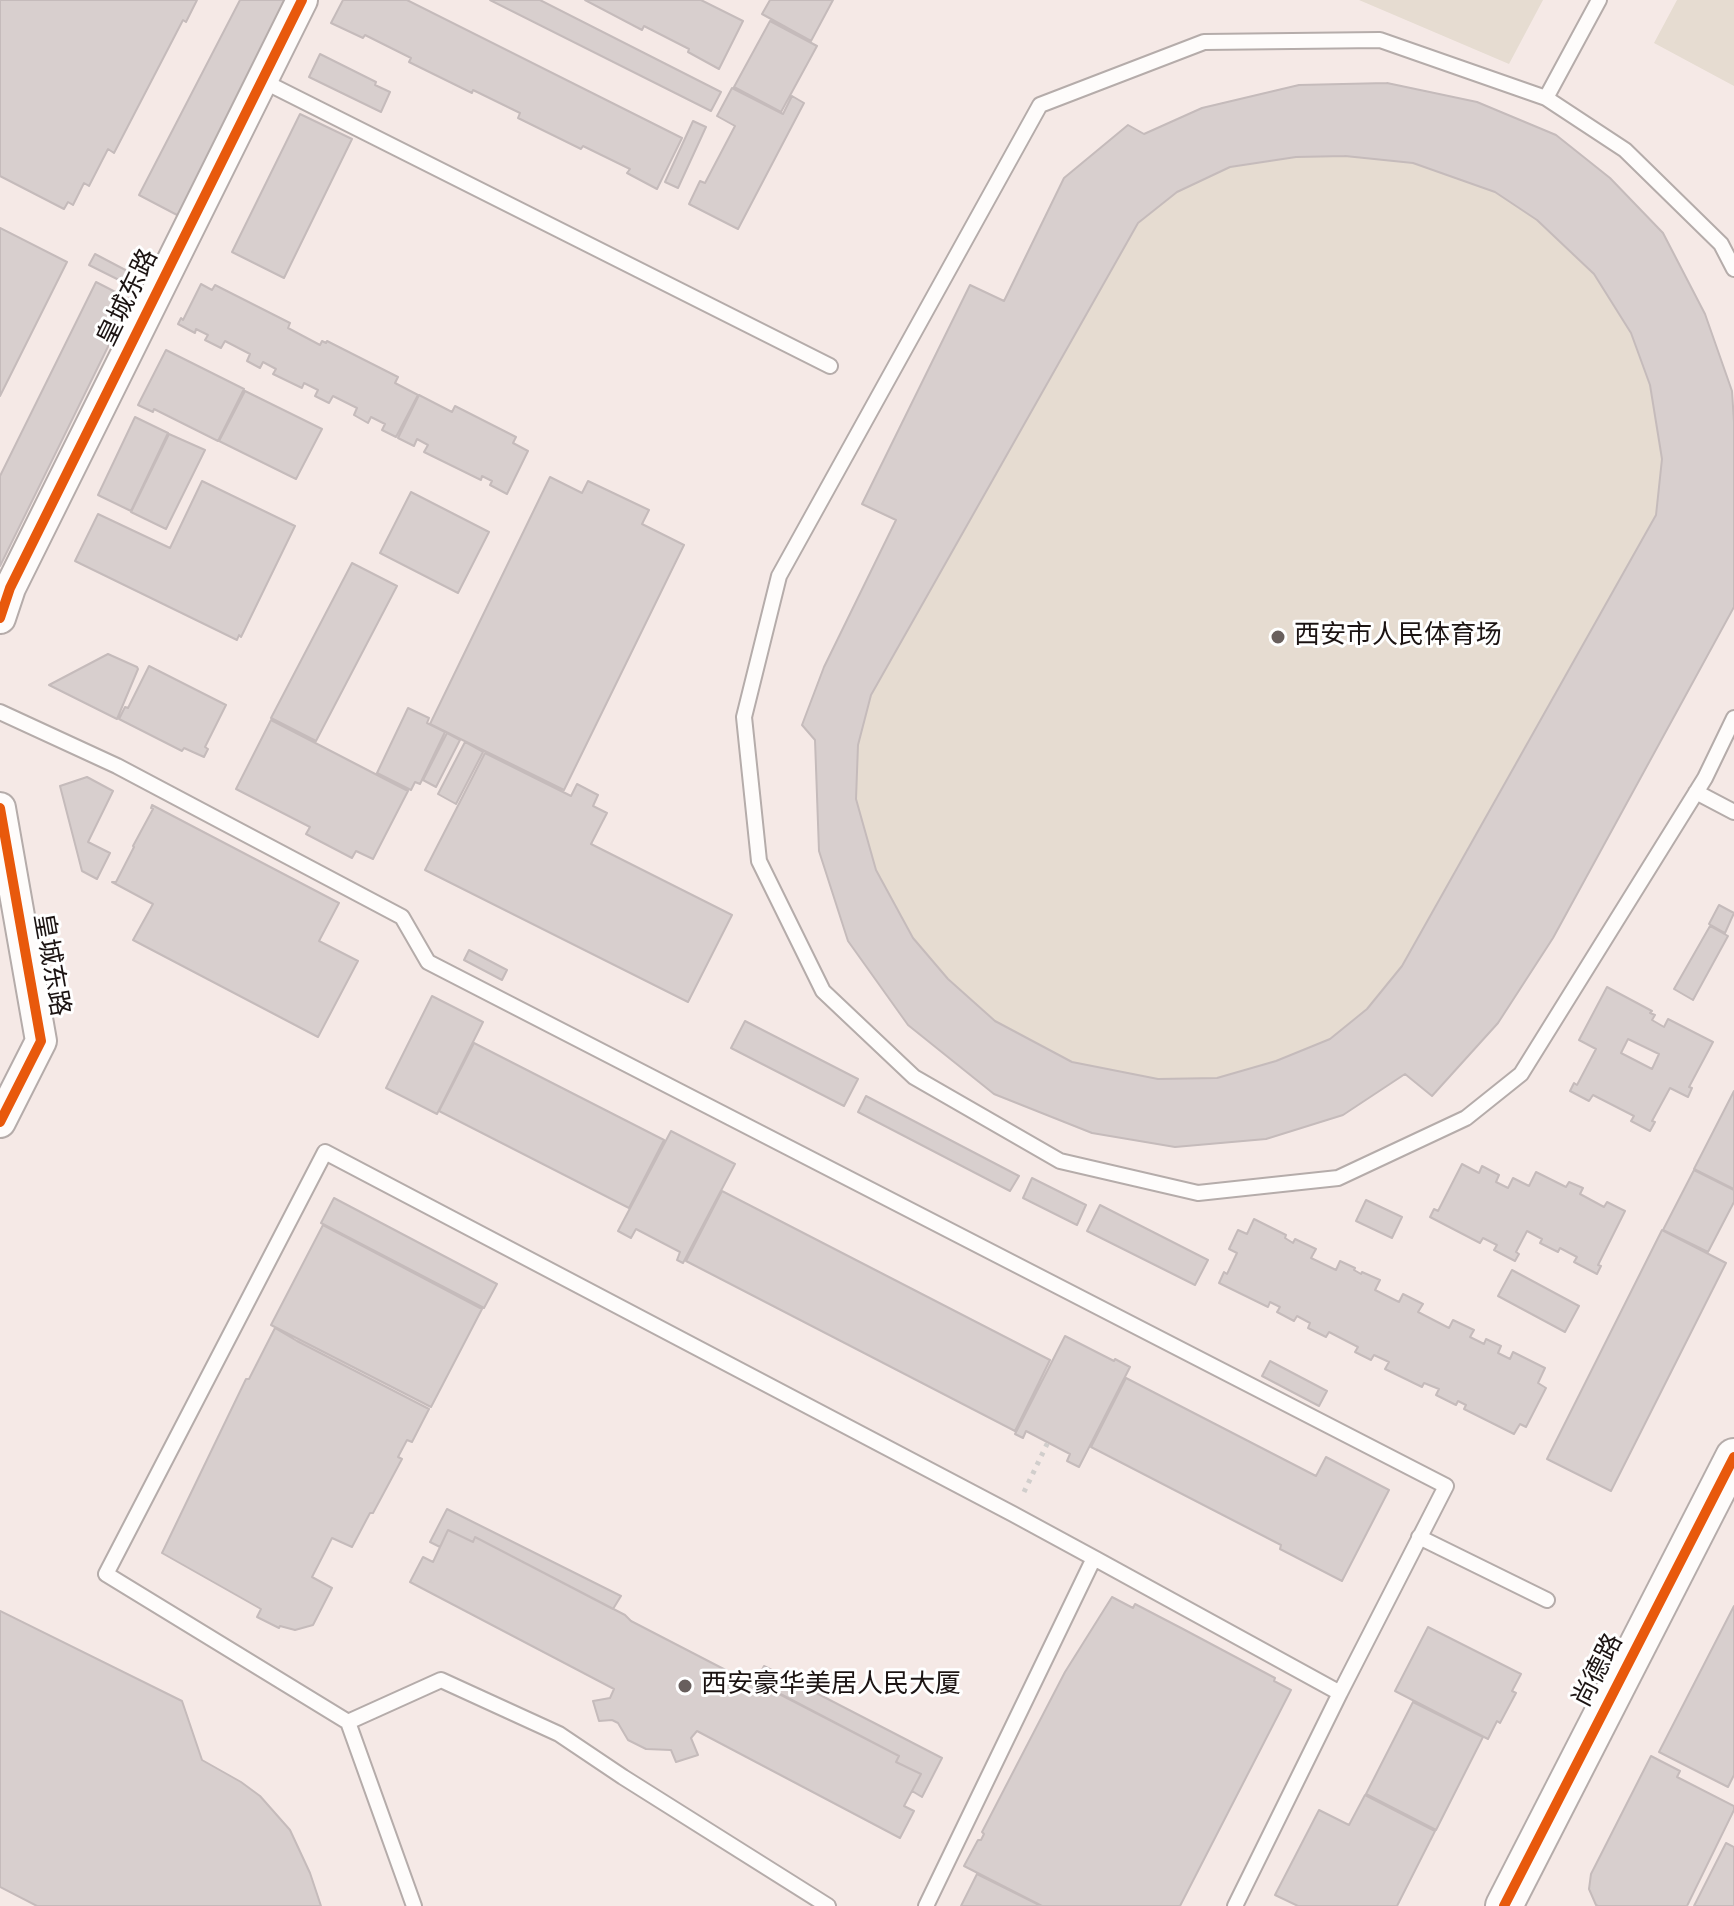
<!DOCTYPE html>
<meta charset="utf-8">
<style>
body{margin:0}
canvas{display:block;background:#f5e9e6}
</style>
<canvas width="1734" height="1906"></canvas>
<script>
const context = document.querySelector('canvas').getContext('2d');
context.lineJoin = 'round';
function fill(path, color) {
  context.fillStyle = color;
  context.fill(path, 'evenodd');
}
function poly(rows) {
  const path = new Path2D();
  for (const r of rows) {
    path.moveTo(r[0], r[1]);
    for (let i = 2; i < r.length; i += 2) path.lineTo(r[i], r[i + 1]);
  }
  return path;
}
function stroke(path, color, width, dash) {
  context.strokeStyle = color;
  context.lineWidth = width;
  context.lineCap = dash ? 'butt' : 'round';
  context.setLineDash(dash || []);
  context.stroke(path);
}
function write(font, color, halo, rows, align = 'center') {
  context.font = font + ' "Nunito Sans","Noto Sans SC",sans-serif';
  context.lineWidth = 6;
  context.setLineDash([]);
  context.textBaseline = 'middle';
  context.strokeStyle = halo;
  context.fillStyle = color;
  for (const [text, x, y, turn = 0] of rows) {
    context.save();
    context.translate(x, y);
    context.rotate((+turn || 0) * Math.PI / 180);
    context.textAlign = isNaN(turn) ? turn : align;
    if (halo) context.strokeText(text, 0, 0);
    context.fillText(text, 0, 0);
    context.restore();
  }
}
const green = poly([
 [1359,0,1543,0,1509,64],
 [1677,0,1734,0,1734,86,1654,43],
 [1387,83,1477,102,1556,135,1610,178,1663,233,1705,314,1732,391,1734,422,1734,607,1553,938,1498,1023,1432,1096,1405,1074,1266,1139,1175,1147,1092,1133,994,1094,908,1025,848,941,819,851,815,740,802,725,824,667,896,521,862,504,1004,301,1064,178,1144,134,1202,108,1299,85]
]);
const building = poly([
 [0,0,197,0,186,22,183,20,114,153,108,149,89,186,84,183,73,205,68,202,64,209,0,176,0,0],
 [240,0,290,0,179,216,139,195,240,0],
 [343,0,407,0,682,138,657,189,627,173,630,169,583,146,581,149,518,118,520,113,473,90,472,93,409,62,411,58,365,35,363,38,331,23,343,0],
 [490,0,540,0,721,92,711,111,490,0],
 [585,0,701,0,743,21,719,69,688,52,689,49,644,26,642,30,585,0],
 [770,0,833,0,811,41,762,14,770,0],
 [770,21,817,46,781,112,734,87,770,21],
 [320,54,376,82,375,85,390,92,381,112,309,77,320,54],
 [1387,83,1477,102,1556,135,1610,178,1663,233,1705,314,1732,391,1734,422,1734,607,1553,938,1498,1023,1432,1096,1405,1074,1343,1115,1266,1139,1175,1147,1092,1133,994,1094,908,1025,848,941,819,851,815,740,802,725,824,667,896,520,862,504,970,285,1004,301,1064,178,1128,125,1144,134,1202,108,1299,85,1387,83],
 [1345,156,1413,163,1495,192,1537,220,1594,274,1631,333,1650,385,1662,459,1656,515,1402,966,1367,1009,1330,1039,1276,1061,1217,1078,1158,1079,1072,1062,995,1021,948,979,913,938,876,870,856,799,858,745,871,695,1138,223,1177,192,1230,167,1296,157,1345,156],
 [732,88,783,114,792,96,804,103,738,229,689,204,700,181,705,183,735,126,717,116,732,88],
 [300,114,352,139,284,278,232,252,300,114],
 [693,121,706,127,678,188,665,182,693,121],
 [0,228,67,262,0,396,0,228],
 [95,254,133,274,127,284,89,265,95,254],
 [96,282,131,300,0,566,0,476,96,282],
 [201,284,212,290,215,285,290,323,288,328,320,345,322,341,326,343,327,341,398,377,395,383,418,395,396,437,382,430,385,424,371,417,368,423,354,415,357,408,333,396,329,403,315,396,318,390,304,383,302,388,273,374,276,369,263,362,260,368,247,361,250,354,225,341,221,348,205,340,208,335,196,329,195,333,178,324,181,318,183,320,201,284],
 [166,350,244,389,218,441,154,409,153,412,138,405,166,350],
 [245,391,322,429,296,479,219,441,245,391],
 [419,395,452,412,455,406,516,437,513,443,528,451,507,494,490,485,492,481,482,476,481,480,424,452,428,445,417,439,414,446,398,438,419,395],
 [135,417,168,433,131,511,98,495,135,417],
 [169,434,205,450,166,529,131,512,169,434],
 [550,477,582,493,588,481,649,510,642,524,684,545,564,790,430,724,550,477],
 [202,481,295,526,241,637,239,635,237,640,75,561,98,514,170,548,202,481],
 [411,492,489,532,458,593,380,553,411,492],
 [352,563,397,586,316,741,271,718,352,563],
 [108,654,137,667,138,669,117,719,49,685,108,654],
 [149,666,226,705,205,747,208,749,204,757,184,748,182,751,119,719,125,707,128,708,149,666],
 [408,708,429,718,427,723,445,732,420,784,415,782,411,790,377,773,408,708],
 [271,720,408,791,373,859,356,851,352,858,306,834,310,827,236,789,271,720],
 [447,733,460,740,436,787,423,780,447,733],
 [465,742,483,752,456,804,438,794,465,742],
 [485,753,571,796,577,784,598,795,593,806,607,813,591,844,732,915,688,1002,425,870,485,753],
 [87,777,113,791,88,842,110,853,97,879,82,871,60,786,87,777],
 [152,805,339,903,319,941,358,961,318,1037,133,940,153,904,112,882,116,882,134,847,133,846,153,809,151,808,152,805],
 [1719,905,1734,913,1725,933,1709,924,1719,905],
 [1710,926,1728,936,1693,1000,1674,989,1710,926],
 [469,950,507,970,502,980,464,960,469,950],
 [1607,987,1652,1011,1650,1013,1655,1015,1652,1020,1664,1027,1668,1019,1713,1042,1689,1087,1692,1088,1688,1097,1670,1088,1652,1121,1655,1122,1650,1131,1631,1121,1634,1116,1593,1095,1589,1101,1570,1091,1574,1083,1577,1085,1596,1049,1579,1040,1607,987],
 [1628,1039,1659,1054,1652,1069,1621,1053,1628,1039],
 [432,996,483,1022,437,1114,386,1088,432,996],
 [745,1021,858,1079,844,1106,731,1048,745,1021],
 [474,1043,664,1140,629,1208,439,1111,474,1043],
 [1734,1091,1734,1189,1694,1169,1734,1091],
 [866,1096,1019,1176,1010,1191,858,1112,866,1096],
 [671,1131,735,1164,683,1263,677,1260,680,1252,636,1229,631,1238,618,1231,671,1131],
 [1462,1164,1479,1173,1482,1166,1499,1175,1496,1182,1508,1188,1513,1178,1529,1186,1536,1172,1566,1187,1569,1182,1583,1188,1580,1194,1604,1207,1607,1202,1625,1211,1598,1265,1601,1266,1597,1274,1574,1262,1577,1257,1560,1248,1558,1252,1540,1243,1542,1239,1527,1231,1516,1252,1519,1254,1515,1261,1494,1250,1497,1245,1483,1238,1480,1243,1430,1217,1434,1209,1438,1211,1462,1164],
 [1694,1170,1734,1190,1734,1202,1708,1252,1663,1230,1694,1170],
 [1032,1178,1086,1205,1077,1225,1023,1198,1032,1178],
 [722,1191,1050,1360,1015,1431,686,1261,722,1191],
 [334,1198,497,1284,484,1308,321,1223,334,1198],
 [1366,1200,1402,1217,1392,1238,1356,1221,1366,1200],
 [1100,1205,1208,1260,1195,1285,1087,1231,1100,1205],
 [1254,1219,1286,1235,1285,1238,1293,1243,1295,1239,1316,1249,1311,1258,1336,1270,1340,1261,1355,1268,1354,1270,1361,1274,1362,1272,1380,1280,1375,1290,1399,1302,1403,1294,1423,1304,1418,1312,1449,1328,1453,1320,1474,1330,1470,1337,1484,1344,1486,1339,1501,1346,1498,1353,1510,1359,1513,1352,1545,1368,1538,1383,1546,1388,1526,1427,1520,1424,1514,1434,1464,1409,1466,1405,1458,1401,1456,1405,1436,1395,1439,1389,1424,1383,1422,1387,1385,1369,1389,1362,1374,1355,1371,1360,1355,1352,1358,1347,1329,1332,1326,1337,1308,1328,1310,1323,1297,1316,1294,1321,1277,1312,1280,1307,1270,1302,1268,1307,1219,1283,1224,1272,1227,1274,1237,1253,1229,1249,1238,1230,1247,1234,1254,1219],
 [323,1225,482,1309,431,1407,271,1325,323,1225],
 [1662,1230,1726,1263,1611,1491,1547,1459,1662,1230],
 [1512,1270,1579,1306,1565,1332,1498,1296,1512,1270],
 [275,1328,297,1341,429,1409,412,1442,407,1440,398,1457,402,1459,373,1513,370,1513,352,1547,332,1538,312,1577,332,1588,313,1625,295,1630,280,1626,279,1628,257,1617,261,1609,162,1553,246,1379,249,1379,275,1328],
 [1065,1336,1114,1361,1115,1359,1130,1367,1079,1467,1067,1461,1070,1454,1026,1431,1023,1438,1015,1434,1065,1336],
 [1270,1361,1327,1391,1319,1406,1262,1376,1270,1361],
 [1126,1378,1316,1476,1326,1457,1389,1490,1342,1581,1280,1549,1281,1545,1091,1447,1126,1378],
 [447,1509,621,1596,613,1609,475,1537,473,1542,448,1530,440,1547,430,1542,447,1509],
 [448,1530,473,1542,475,1537,625,1615,631,1621,743,1679,745,1673,749,1675,748,1677,899,1756,896,1762,921,1774,904,1806,914,1811,900,1838,697,1731,691,1738,698,1755,676,1762,671,1750,646,1749,628,1740,618,1723,612,1720,599,1721,593,1701,610,1698,614,1689,410,1582,423,1557,433,1562,448,1530],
 [1112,1597,1133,1608,1135,1604,1183,1629,1275,1678,1274,1681,1291,1690,1180,1906,1042,1906,964,1866,978,1840,981,1840,984,1834,982,1832,1065,1672,1112,1597],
 [1734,1606,1734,1775,1728,1787,1659,1752,1734,1606],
 [0,1611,182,1701,202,1760,241,1782,260,1796,290,1830,310,1873,321,1906,37,1906,0,1887,0,1611],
 [1428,1627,1521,1674,1512,1691,1516,1693,1500,1723,1497,1721,1488,1739,1395,1691,1428,1627],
 [764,1666,942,1758,922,1797,912,1791,921,1774,896,1762,899,1756,756,1682,764,1666],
 [1413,1702,1483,1737,1436,1830,1366,1794,1413,1702],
 [1651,1756,1680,1771,1677,1777,1734,1806,1734,1810,1687,1906,1598,1906,1596,1905,1589,1889,1591,1874,1651,1756],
 [1365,1795,1435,1831,1397,1906,1298,1906,1275,1895,1319,1810,1349,1825,1365,1795],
 [1726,1843,1734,1847,1734,1906,1694,1906,1726,1843],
 [977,1874,1041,1906,961,1906,977,1874]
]);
const path = poly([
 [1024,1492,1048,1442]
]);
const service = poly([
 [261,80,830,366],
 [1546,98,1599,0],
 [1734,269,1721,244,1625,150,1546,98,1380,40,1204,42,1040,105,779,576,744,717,759,861,823,991,914,1077,1060,1161,1198,1193,1338,1178,1466,1118,1521,1074,1705,778,1734,718],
 [0,712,117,766,402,917,428,962,1446,1486,1340,1693],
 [1696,792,1734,812],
 [1419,1537,1547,1600],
 [348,1722,441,1680,559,1734,623,1777,828,1906],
 [414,1906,348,1722,106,1574,325,1152,1013,1514,1094,1558],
 [926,1906,1094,1558,1340,1693,1235,1906]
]);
const minor = poly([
 [0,618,10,588,302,0],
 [0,808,41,1041,0,1122]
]);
const tertiary = poly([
 [1504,1906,1734,1457]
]);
const cycleway = poly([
 [0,618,10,588,302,0],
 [0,808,41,1041,0,1122],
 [1504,1906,1734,1457]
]);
const markers = [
 [1278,637,8,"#685f5d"],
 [685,1686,8,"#685f5d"]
];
const streetNames = [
 ["皇城东路",129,298,-64],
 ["皇城东路",50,965,80],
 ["尚德路",1599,1671,-63]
];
const poiNames = [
 ["西安市人民体育场",1294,637],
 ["西安豪华美居人民大厦",701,1686]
];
fill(green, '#e6dcd1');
fill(building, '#d8cfce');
stroke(building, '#c5bbbb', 2);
stroke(service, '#b5acaa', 18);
stroke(minor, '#b5acaa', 34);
stroke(tertiary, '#b5acaa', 40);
stroke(path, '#d1cecc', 5, [4, 6]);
stroke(service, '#fefcfb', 14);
stroke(minor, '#fefcfb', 30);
stroke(tertiary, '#fefcfb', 36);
stroke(cycleway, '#e8590c', 10);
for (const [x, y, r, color] of markers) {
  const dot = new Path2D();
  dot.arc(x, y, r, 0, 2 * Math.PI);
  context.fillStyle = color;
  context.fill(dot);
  stroke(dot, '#fff', 3);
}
write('26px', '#1c1413', '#fff', streetNames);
write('26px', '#1c1413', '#fff', poiNames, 'left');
</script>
